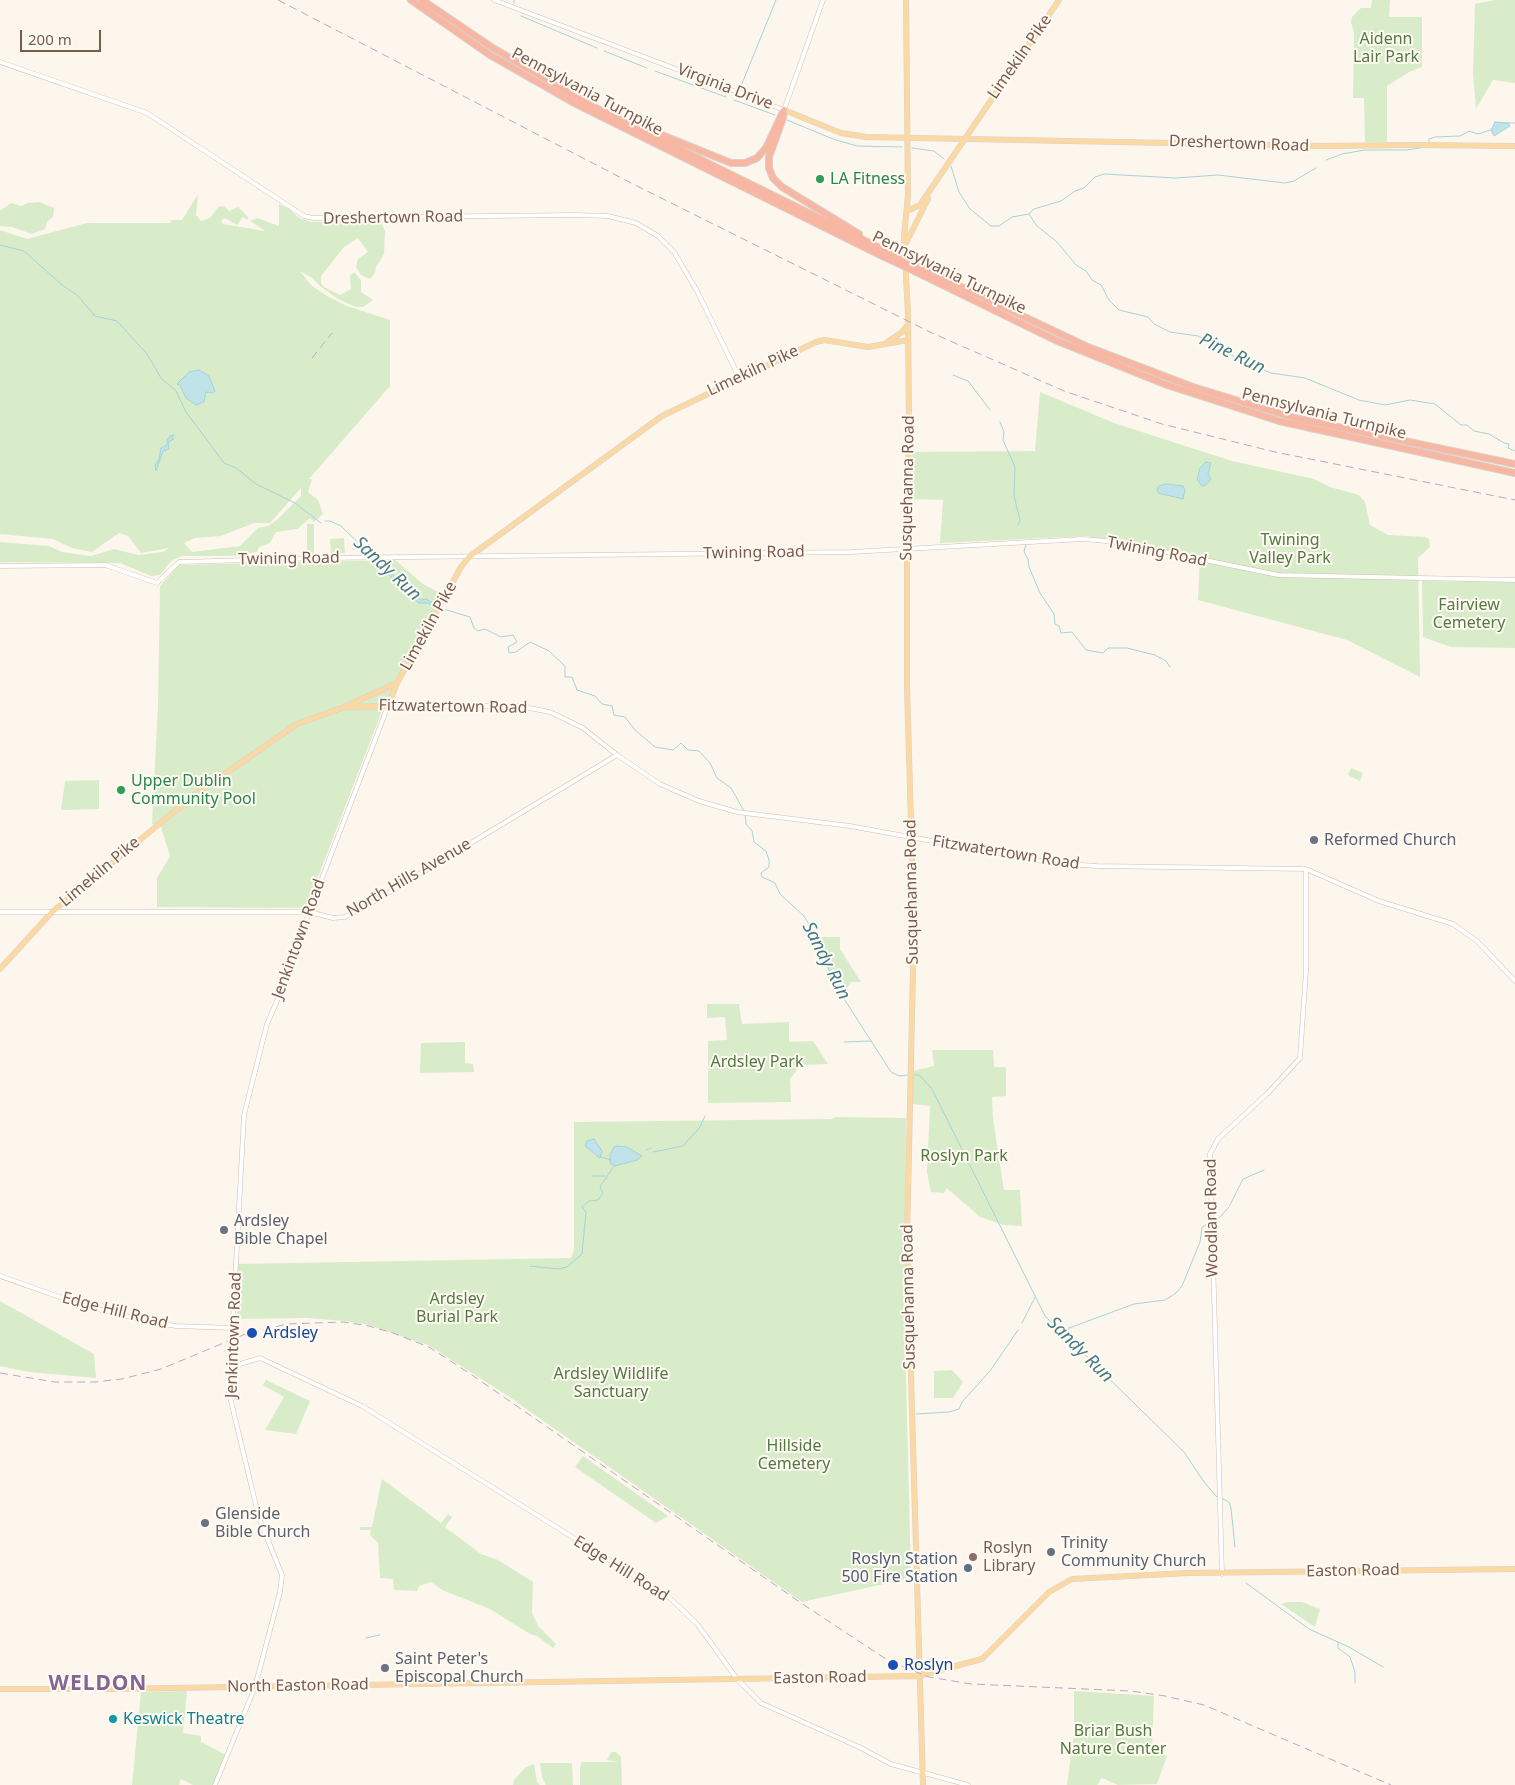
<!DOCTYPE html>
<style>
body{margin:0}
#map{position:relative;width:1515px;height:1785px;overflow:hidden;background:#fdf6ec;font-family:"Noto Sans",sans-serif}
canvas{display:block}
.scale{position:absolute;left:20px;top:30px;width:81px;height:22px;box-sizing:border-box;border:2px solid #7a5c4d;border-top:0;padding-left:6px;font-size:15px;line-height:18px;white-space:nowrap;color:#7a5c4d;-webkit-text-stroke:4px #fffaf3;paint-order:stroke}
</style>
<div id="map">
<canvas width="1515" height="1785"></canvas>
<div class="scale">200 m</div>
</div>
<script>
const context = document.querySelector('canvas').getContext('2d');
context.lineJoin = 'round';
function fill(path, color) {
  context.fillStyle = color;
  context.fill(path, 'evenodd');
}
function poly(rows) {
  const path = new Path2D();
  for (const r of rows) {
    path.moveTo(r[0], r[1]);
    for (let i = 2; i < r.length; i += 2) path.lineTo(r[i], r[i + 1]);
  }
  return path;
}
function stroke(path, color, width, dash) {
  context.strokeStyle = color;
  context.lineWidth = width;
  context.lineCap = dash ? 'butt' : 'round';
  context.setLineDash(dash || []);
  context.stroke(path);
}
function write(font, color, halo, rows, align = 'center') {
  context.font = font + ' "Noto Sans",sans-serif';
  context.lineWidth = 4;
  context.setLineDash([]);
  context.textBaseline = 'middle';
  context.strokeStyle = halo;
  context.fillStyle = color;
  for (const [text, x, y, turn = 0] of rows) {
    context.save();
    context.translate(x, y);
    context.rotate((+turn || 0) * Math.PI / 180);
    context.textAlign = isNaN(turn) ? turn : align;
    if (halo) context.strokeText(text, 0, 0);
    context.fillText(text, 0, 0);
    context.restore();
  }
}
const green = poly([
 [1372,0,1390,0,1389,17,1422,17,1422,67,1409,72,1387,86,1387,142,1365,142,1364,98,1353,98,1354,33,1351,22,1352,17,1361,8,1371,8],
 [1495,0,1515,0,1515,83,1493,80,1476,109,1473,74,1475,4],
 [198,194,196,215,201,221,210,218,218,207,224,206,229,211,238,207,248,217,248,220,243,217,237,225,225,218,221,221,223,224,265,231,250,221,257,218,279,226,279,204,289,209,299,218,311,222,367,221,382,224,385,231,384,254,376,267,375,273,370,279,361,275,356,267,358,259,368,252,358,238,344,247,321,276,321,283,324,287,340,295,351,289,350,276,354,272,361,280,361,292,373,300,363,307,356,307,338,299,320,286,312,278,300,271,311,285,327,296,347,306,390,320,390,386,309,479,312,479,308,492,318,500,323,514,314,522,310,518,297,529,276,532,270,543,259,547,257,552,235,556,182,556,171,561,160,575,151,576,120,563,0,562,0,542,49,546,62,552,91,556,114,549,138,555,163,552,169,548,141,553,128,536,119,533,92,552,72,548,53,539,0,534,0,230,27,239,87,223,170,223,172,220,182,220],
 [301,488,301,496,278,519,268,526,258,528,240,546,192,552,184,543,195,538,221,536,254,523,270,523],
 [39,202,54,208,53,217,47,222,45,229,32,234,12,227,0,226,0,211,11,203,21,206,28,203],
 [1040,392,1114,423,1232,461,1314,479,1330,487,1359,495,1365,502,1370,525,1388,535,1425,537,1429,539,1430,547,1418,558,1420,677,1347,640,1198,600,1200,557,1086,536,940,543,943,500,912,499,912,452,1035,451],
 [307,524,314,524,314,554,307,554],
 [344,538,345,553,331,554,330,539],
 [395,560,423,584,442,594,382,711,306,908,157,907,157,878,170,856,161,827,152,824,158,705,160,586,179,565],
 [1422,581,1515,582,1515,648,1451,647,1423,637],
 [1351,768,1363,773,1360,781,1348,775],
 [99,780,99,809,61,810,65,781],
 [814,937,840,937,840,949,861,982,851,982,843,994,817,952],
 [707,1004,739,1004,742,1024,789,1022,789,1042,813,1041,828,1064,801,1065,790,1079,791,1102,708,1103,708,1041,727,1040,725,1017,707,1018],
 [465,1042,465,1063,473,1064,474,1072,420,1073,421,1043],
 [932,1050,993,1050,994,1067,1006,1067,1006,1096,992,1097,993,1119,1004,1190,1020,1190,1022,1226,1004,1225,980,1217,947,1188,944,1193,931,1192,927,1172,930,1106,913,1104,913,1071,934,1066],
 [835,1117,906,1118,905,1339,911,1578,802,1602,505,1394,428,1345,369,1325,345,1321,307,1318,237,1319,238,1264,571,1258,574,1250,574,1122,832,1119],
 [0,1301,94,1354,96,1378,29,1372,0,1366],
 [952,1370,963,1382,953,1398,934,1398,934,1371],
 [266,1380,310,1401,296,1434,265,1430,284,1397,263,1385],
 [583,1456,668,1516,656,1523,630,1505,575,1467],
 [382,1479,441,1523,448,1514,452,1517,445,1527,481,1554,498,1560,533,1582,532,1613,538,1626,556,1644,553,1648,537,1636,530,1634,490,1609,442,1590,431,1582,419,1586,417,1591,394,1590,393,1579,380,1578,378,1543,370,1535,371,1530,360,1530,360,1527,372,1527],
 [1288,1602,1302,1602,1320,1609,1315,1627,1281,1604],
 [187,1691,183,1733,201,1736,201,1742,226,1755,213,1785,193,1785,181,1779,179,1785,132,1785,141,1692],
 [1074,1691,1154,1696,1152,1748,1167,1756,1157,1784,1118,1785,1102,1778,1097,1785,1067,1785,1074,1732],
 [611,1752,616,1752,621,1757,622,1785,580,1785,580,1767,582,1762,618,1762,607,1760],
 [540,1763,572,1763,573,1785,546,1785,542,1777],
 [534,1764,537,1782,540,1785,513,1785,514,1780,526,1767]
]);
const water = poly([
 [1495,122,1508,123,1510,126,1494,136,1491,130,1495,122],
 [199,370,209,376,215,391,213,393,206,392,204,402,196,405,186,398,180,385,177,384,189,372,199,370],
 [174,435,172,438,174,439,168,442,169,449,163,451,156,471,155,465,159,459,161,448,167,445,167,440,170,436,174,435],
 [1206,462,1211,463,1208,474,1211,479,1206,485,1202,486,1197,479,1200,468,1206,462],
 [1166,484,1183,486,1185,490,1183,499,1158,493,1157,489,1159,486,1166,484],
 [375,560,382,563,408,592,421,600,426,599,435,604,433,608,429,603,419,603,407,594,375,560],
 [594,1139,602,1151,600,1158,585,1146,587,1141,594,1139],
 [618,1146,627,1147,642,1156,637,1160,615,1166,610,1163,610,1155,614,1147,618,1146]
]);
const stream = poly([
 [514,0,514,3],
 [521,16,597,48],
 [604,51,647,68],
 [655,71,726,97],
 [741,86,776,0],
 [734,100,775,115],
 [787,120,833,139,857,146,902,147],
 [1506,123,1515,123],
 [1429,142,1429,139,1435,137,1460,136,1469,131,1478,134,1491,130],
 [912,148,934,151,944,159],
 [1326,160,1342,154,1365,150,1407,150,1426,147],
 [951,166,959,192,970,209,991,226,999,226,1012,217,1029,214,1034,209,1061,201,1075,191,1084,188,1095,177,1104,174,1176,178,1218,175,1285,183,1294,181,1316,168],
 [1029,214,1036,225,1057,242,1076,265,1086,271,1092,280,1101,285,1109,300,1119,310,1148,317,1154,324,1170,332,1198,336,1240,360,1271,373,1305,378,1359,400,1385,405,1410,400,1435,404,1461,425,1467,425,1474,431,1489,434,1504,443,1509,444,1508,448,1515,451],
 [0,245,24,251,62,285,77,295,95,316,117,321,147,354,161,378,176,391,186,412,224,463,236,468,256,484,295,503,321,523],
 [953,375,968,381,990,410],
 [1000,422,1004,432,1003,440,1015,467,1014,496,1020,520,1018,525],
 [325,521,330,521,341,526,371,555],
 [1026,544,1024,552,1028,559,1029,567,1040,593,1054,614,1055,624,1059,626,1061,633,1072,632,1086,650,1103,653,1108,648,1127,648,1155,655,1166,661,1170,667],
 [440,608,470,617,474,628,478,631,485,629,501,637,513,635,517,642,508,647,509,653,516,652,530,642,549,651,565,666,565,677,572,677,577,690,595,696,602,704,612,706,614,715,625,717,635,730,655,747,673,750,681,743,688,750,699,751,710,763,717,778,731,788,744,811],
 [745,814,746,824,752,831,754,842,766,851,769,860,769,867,761,873,762,877,775,883,780,894,804,916,815,934,821,953,839,991,891,1072,899,1076,908,1075],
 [844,1042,871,1041],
 [912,1075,919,1075,932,1089,1045,1316,1184,1452,1204,1482,1217,1497],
 [646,1150,651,1148],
 [653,1152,683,1146,700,1127,705,1116],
 [601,1157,611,1160],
 [593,1176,605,1176],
 [1230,1205,1243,1179,1264,1170],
 [1213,1222,1220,1217,1229,1207],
 [530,1266,558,1269,567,1267,582,1254,586,1212,582,1207,589,1201,598,1200,603,1193,600,1187,614,1166],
 [1022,1323,1035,1297],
 [1061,1331,1134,1304,1165,1300,1176,1293,1182,1286,1200,1242,1202,1227,1209,1223],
 [916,1414,949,1412,959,1409,962,1402,990,1371,1018,1330],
 [1221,1498,1229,1502,1231,1508,1235,1547],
 [1246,1583,1309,1629,1349,1647,1383,1667],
 [366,1638,380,1635],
 [1338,1642,1338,1648,1350,1657,1355,1672,1355,1683]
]);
const minor = poly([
 [494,0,784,110,823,0],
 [0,62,147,113,304,216,313,218,575,215,608,216,636,223,658,236,674,252,697,291,739,377],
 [0,566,105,565,157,583,179,562,324,558,851,552,1083,539,1117,542,1278,575,1515,580],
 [0,912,309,912,333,918,345,917,363,908,617,755],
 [0,1276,82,1305,150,1322,176,1326,233,1328],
 [230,1367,260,1358,362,1406,646,1583,670,1598,698,1625,737,1679,761,1703,859,1747,891,1764,968,1785],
 [1222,1574,1210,1154,1218,1139,1269,1092,1300,1058,1306,971,1306,869],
 [215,1785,255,1687,280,1592,282,1575,259,1518,229,1393,244,1115,267,1024,289,973,309,912,388,706,519,706,550,712,583,728,617,755,660,784,699,801,737,812,850,826,1053,863,1097,866,1306,869,1379,901,1453,924,1477,941,1515,981]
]);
const major = poly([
 [906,0,908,195,904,237,908,314,909,425,907,519,907,687,914,925,907,1240,923,1785],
 [784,110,841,133,866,137,1322,146,1415,145,1515,146],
 [907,211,920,205,1059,0],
 [906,243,928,199],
 [886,343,902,332,908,325],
 [344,707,388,706,397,683,430,623,461,567,469,557,662,416,816,342,824,340,868,347,908,340],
 [0,969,52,912,197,793,297,724,344,707,397,683],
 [0,1689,111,1689,918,1676,982,1659,1049,1592,1072,1579,1188,1573,1515,1569]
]);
const highway = poly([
 [411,0,490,55,576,104,882,256],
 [422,0,493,48,588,104,886,251],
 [784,110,783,118,769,157,769,168,773,178,782,187,859,234],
 [652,131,731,163,745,163,757,158,766,148,784,110],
 [911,263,1088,347,1193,387,1295,418,1515,464],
 [912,270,1055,340,1167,385,1279,421,1515,473]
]);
const rail = poly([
 [278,0,633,184,932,333,1064,391,1162,424,1275,452,1515,500],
 [312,358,332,333],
 [0,1373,55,1382,95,1382,122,1379,161,1369,243,1335,287,1324,344,1322,369,1326,393,1333,429,1347,472,1375,804,1605,889,1661,929,1677,971,1684,1131,1691,1165,1696,1204,1705,1391,1785]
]);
const highwayBridge = poly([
 [886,251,911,263],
 [882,256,912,270]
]);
const markers = [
 [820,179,5,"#2e9e5b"],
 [121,790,5,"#2e9e5b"],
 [1314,840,5,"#6b7280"],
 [224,1230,5,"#6b7280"],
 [252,1333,6,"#1a4fb4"],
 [205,1523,5,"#6b7280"],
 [1051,1552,5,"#6b7280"],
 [973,1557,5,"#8d6e63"],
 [968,1568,5,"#5c6f8a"],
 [893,1665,6,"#1a4fb4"],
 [385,1668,5,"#6b7280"],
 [113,1719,5,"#0f9aa8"]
];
const parkNames = [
 ["Aidenn",1386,39],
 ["Lair Park",1386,57],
 ["Twining",1290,540],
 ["Valley Park",1290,558],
 ["Fairview",1469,605],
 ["Cemetery",1469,623],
 ["Ardsley Park",757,1062],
 ["Roslyn Park",964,1156],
 ["Ardsley",457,1299],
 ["Burial Park",457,1317],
 ["Ardsley Wildlife",611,1374],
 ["Sanctuary",611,1392],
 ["Hillside",794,1446],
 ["Cemetery",794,1464],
 ["Briar Bush",1113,1731],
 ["Nature Center",1113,1749]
];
const streetNames = [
 ["Limekiln Pike",1020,57,-55],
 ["Virginia Drive",725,87,21],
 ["Pennsylvania Turnpike",587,92,28],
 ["Dreshertown Road",1239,144,2],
 ["Dreshertown Road",393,218,-1],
 ["Pennsylvania Turnpike",949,273,26],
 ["Limekiln Pike",753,371,-25],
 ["Pennsylvania Turnpike",1324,414,14],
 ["Susquehanna Road",908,488,-89],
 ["Twining Road",1157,552,11],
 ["Twining Road",754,553,-1],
 ["Twining Road",289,559,-1],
 ["Limekiln Pike",429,626,-61],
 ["Fitzwatertown Road",453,707,1],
 ["Fitzwatertown Road",1006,853,9],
 ["Limekiln Pike",100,872,-40],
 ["North Hills Avenue",409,878,-30],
 ["Susquehanna Road",912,892,-91],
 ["Jenkintown Road",299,939,-70],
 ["Woodland Road",1212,1218,-91],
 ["Susquehanna Road",909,1297,-91],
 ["Edge Hill Road",115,1311,14],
 ["Jenkintown Road",234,1335,-88],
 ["Edge Hill Road",621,1569,32],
 ["Easton Road",1353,1571,-1],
 ["Easton Road",820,1678,-1],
 ["North Easton Road",298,1686,-1]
];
const leisureNames = [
 ["LA Fitness",830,179],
 ["Upper Dublin",131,781],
 ["Community Pool",131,799]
];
const worshipNames = [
 ["Reformed Church",1324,840],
 ["Ardsley",234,1221],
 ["Bible Chapel",234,1239],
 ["Glenside",215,1514],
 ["Bible Church",215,1532],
 ["Trinity",1061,1543],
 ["Community Church",1061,1561],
 ["Saint Peter's",395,1659],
 ["Episcopal Church",395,1677]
];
const transitNames = [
 ["Ardsley",263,1333],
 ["Roslyn",904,1665]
];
const educationNames = [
 ["Roslyn",983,1548],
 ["Library",983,1566]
];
const serviceNames = [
 ["Roslyn Station",958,1559],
 ["500 Fire Station",958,1577]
];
const cultureNames = [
 ["Keswick Theatre",123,1719]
];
const waterNames = [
 ["Pine Run",1232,354,26],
 ["Sandy Run",387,569,43],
 ["Sandy Run",826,961,63],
 ["Sandy Run",1080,1350,45]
];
const districtNames = [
 ["WELDON",98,1684]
];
fill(green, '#d8ecc9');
fill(water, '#bfe3e8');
stroke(water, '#a5d3da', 1);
stroke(stream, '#a5d3da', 1);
stroke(minor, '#d1beb0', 5);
stroke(major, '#dad1cd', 6);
stroke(highway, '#dad1cd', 8);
stroke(minor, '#fff', 4);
stroke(major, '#fbd9a5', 5);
stroke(highway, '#f7b7a3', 6);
stroke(rail, '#b9a8c9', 1, [8, 5]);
stroke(highwayBridge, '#dad1cd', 8, []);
stroke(highwayBridge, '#f7b7a3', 6);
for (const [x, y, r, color] of markers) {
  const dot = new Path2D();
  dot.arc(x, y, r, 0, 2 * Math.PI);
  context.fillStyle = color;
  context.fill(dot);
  stroke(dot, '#fffaf3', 2);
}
write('16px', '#537a41', '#fffaf3', parkNames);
write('16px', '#7a5c4d', '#fffaf3', streetNames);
write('16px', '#27864d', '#fffaf3', leisureNames, 'left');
write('16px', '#5b616d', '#fffaf3', worshipNames, 'left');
write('16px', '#164399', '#fffaf3', transitNames, 'left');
write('16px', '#785e54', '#fffaf3', educationNames, 'left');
write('16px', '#4e5e75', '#fffaf3', serviceNames, 'right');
write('16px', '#0d838f', '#fffaf3', cultureNames, 'left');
write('italic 18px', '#437c86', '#fffaf3', waterNames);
context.letterSpacing = '1px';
write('bold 21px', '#846695', '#fffaf3', districtNames);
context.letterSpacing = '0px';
</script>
